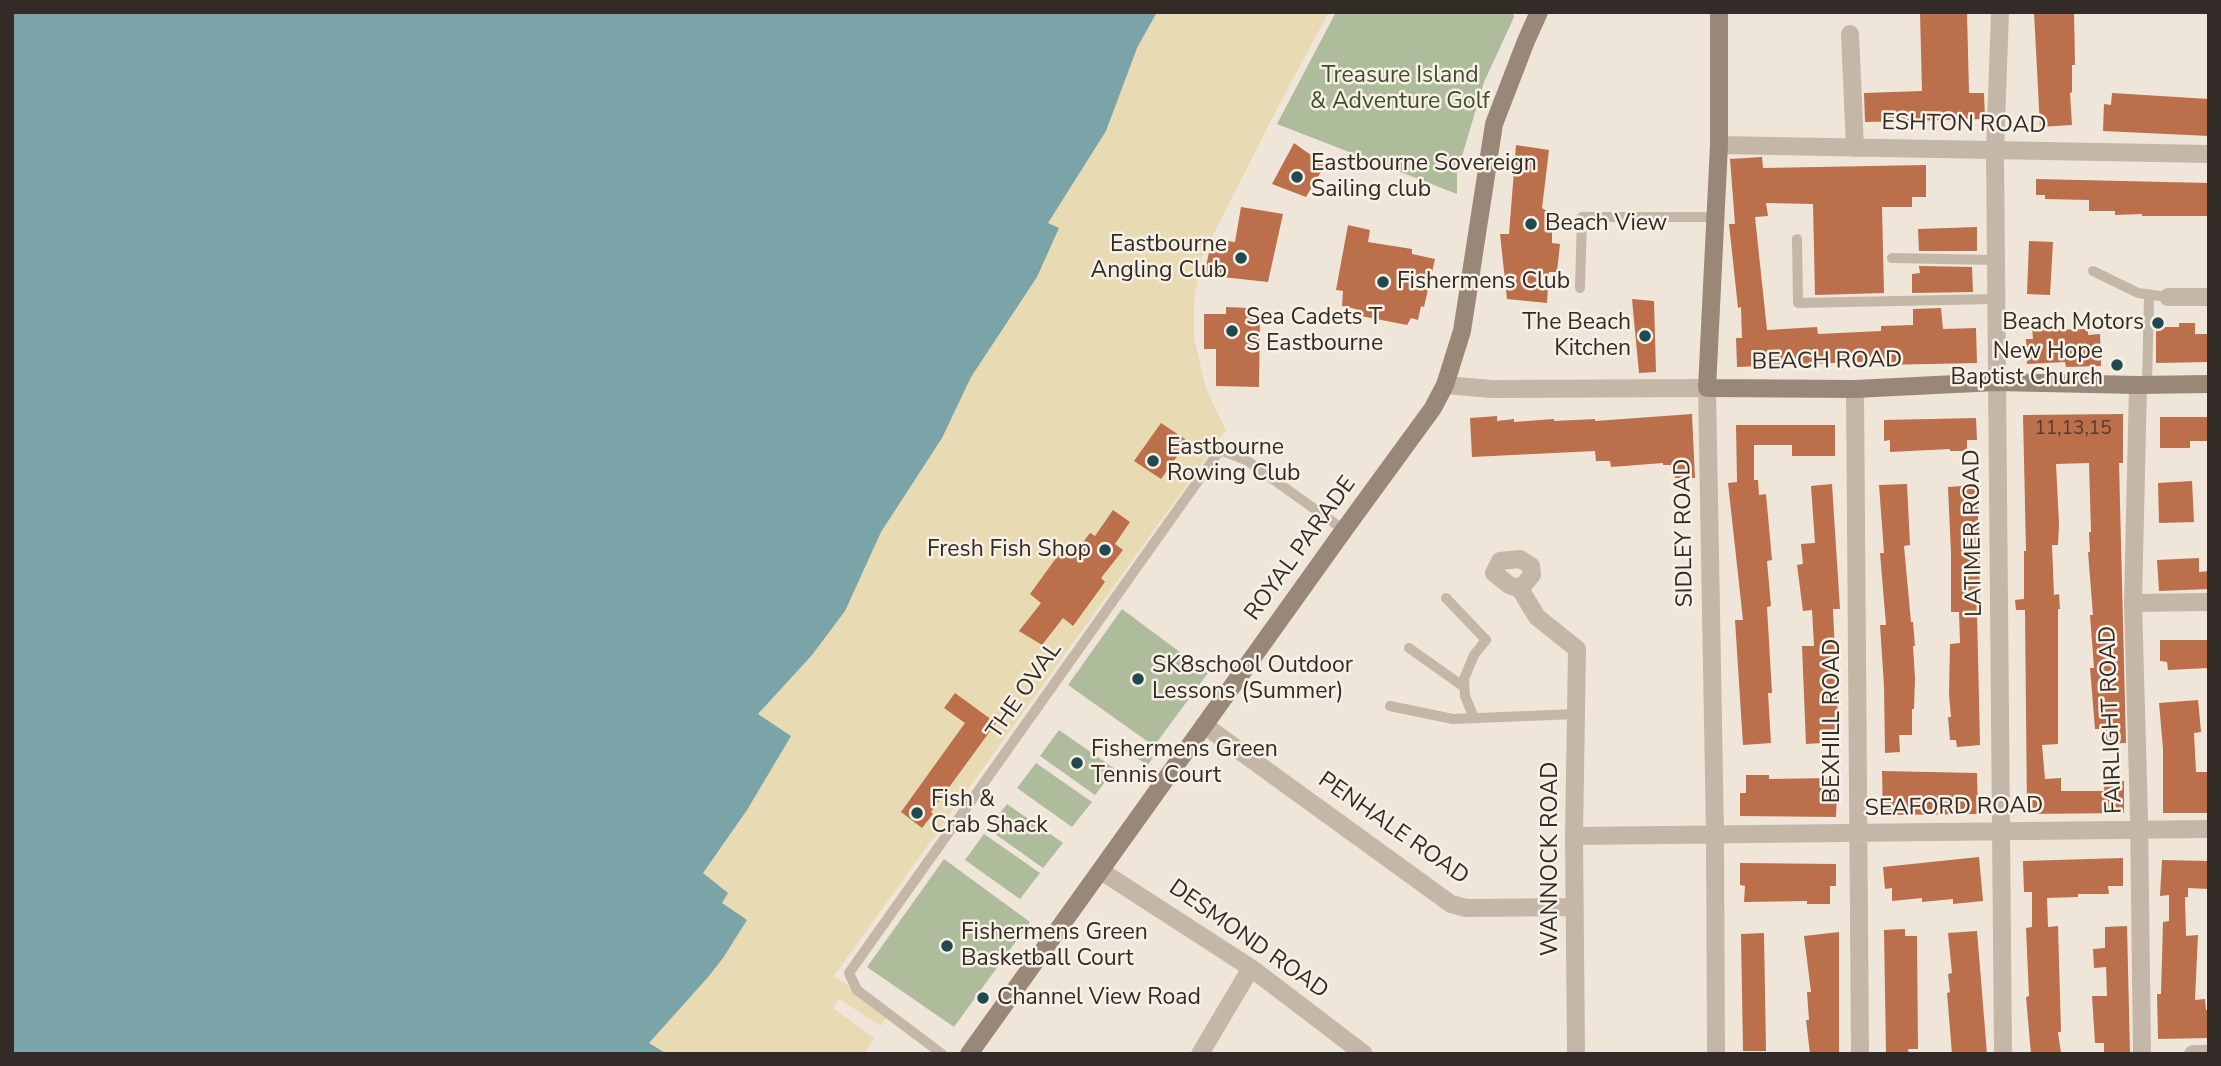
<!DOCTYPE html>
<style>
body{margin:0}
#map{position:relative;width:2221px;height:1066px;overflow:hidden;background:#efe6d9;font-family:"Nunito Sans",sans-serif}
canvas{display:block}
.frame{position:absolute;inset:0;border:14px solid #322b27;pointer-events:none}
</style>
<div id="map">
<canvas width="2221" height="1066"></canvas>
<div class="frame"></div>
</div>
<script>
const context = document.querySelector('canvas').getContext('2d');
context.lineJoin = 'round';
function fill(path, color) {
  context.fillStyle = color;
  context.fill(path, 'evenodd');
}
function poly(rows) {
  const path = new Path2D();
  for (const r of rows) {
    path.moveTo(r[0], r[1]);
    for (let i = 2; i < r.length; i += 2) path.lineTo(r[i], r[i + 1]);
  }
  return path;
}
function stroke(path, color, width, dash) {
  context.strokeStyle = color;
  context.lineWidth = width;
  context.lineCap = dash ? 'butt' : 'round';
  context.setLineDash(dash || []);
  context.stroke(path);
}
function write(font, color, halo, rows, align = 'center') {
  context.font = font + ' "Nunito Sans",sans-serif';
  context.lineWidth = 5;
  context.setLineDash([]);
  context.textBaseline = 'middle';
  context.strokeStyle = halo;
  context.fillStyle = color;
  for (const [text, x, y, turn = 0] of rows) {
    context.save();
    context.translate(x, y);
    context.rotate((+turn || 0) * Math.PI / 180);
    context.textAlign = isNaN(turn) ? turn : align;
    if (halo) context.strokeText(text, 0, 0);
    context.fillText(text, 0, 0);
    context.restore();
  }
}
const green = poly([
 [1336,12,1513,12,1514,17,1484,82,1457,173,1457,194,1277,124],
 [1122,609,1208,673,1154,746,1068,685],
 [1059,730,1115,769,1095,795,1040,756],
 [1131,743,1153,757,1148,765,1125,751],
 [1036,763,1092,802,1072,827,1017,788],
 [1007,804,1063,843,1043,868,988,829],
 [984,834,1040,873,1020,899,965,860],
 [944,859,1030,922,954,1027,867,967]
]);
const sand = poly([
 [971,12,1329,12,1281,101,1201,259,1194,300,1194,338,1206,389,1226,430,834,976,888,1014,881,1026,839,999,833,1008,874,1038,865,1054,543,1054]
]);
const water = poly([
 [12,12,1157,12,1137,48,1106,131,1048,223,1059,228,1037,277,971,377,942,438,881,532,845,611,812,655,758,714,791,736,747,810,703,873,728,893,722,903,747,920,723,958,709,976,649,1043,667,1054,12,1054]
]);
const building = poly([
 [1920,12,1967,12,1969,93,1984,93,1985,119,1865,122,1864,93,1922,91],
 [2034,12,2074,12,2075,65,2072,65,2072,92,2070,93,2072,125,2040,127],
 [2112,93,2209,99,2209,136,2103,131,2104,104,2111,105],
 [1294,143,1325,165,1306,197,1272,184],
 [1516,145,1549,150,1542,208,1552,214,1552,243,1560,244,1557,272,1549,272,1547,303,1507,299,1500,234,1509,234],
 [1762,157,1763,168,1926,165,1926,197,1912,197,1912,207,1882,207,1884,293,1815,295,1813,204,1766,203,1768,216,1755,217,1767,330,1817,327,1818,334,1881,331,1881,326,1913,325,1913,309,1941,308,1943,329,1976,328,1977,363,1882,365,1882,361,1737,367,1736,338,1742,338,1741,307,1738,308,1729,224,1735,224,1730,159],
 [2036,179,2209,183,2209,216,2142,216,2142,214,2115,215,2115,211,2089,211,2089,200,2045,199,2045,195,2036,195],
 [1241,207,1283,214,1268,282,1204,275,1212,239,1235,242],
 [1348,225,1370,230,1368,242,1412,249,1412,254,1435,259,1424,307,1421,306,1418,320,1411,318,1407,325,1356,315,1356,309,1342,306,1343,291,1336,290],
 [1977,227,1977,251,1919,251,1918,229],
 [2029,241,2053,242,2050,295,2027,294],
 [1919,266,1972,267,1973,292,1912,293,1912,274,1920,273],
 [1632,299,1654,301,1656,372,1639,373],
 [1226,307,1248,308,1248,314,1260,314,1259,387,1216,386,1216,349,1204,349,1204,314,1226,314],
 [2179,323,2195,323,2195,334,2209,334,2209,362,2156,363,2156,327,2179,327],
 [2049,327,2049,330,2088,329,2088,335,2100,334,2101,366,2066,367,2065,362,2027,364,2026,339,2033,339,2032,328],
 [1692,414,1695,478,1675,478,1674,465,1663,465,1663,463,1611,467,1610,461,1596,461,1595,451,1472,457,1470,418,1497,416,1497,421,1514,419,1514,422,1554,419,1554,421,1595,419,1595,421],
 [2123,414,2123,463,2119,463,2126,743,2104,744,2103,729,2095,729,2090,668,2094,668,2090,615,2093,615,2088,552,2090,552,2089,532,2091,532,2089,463,2056,464,2059,524,2058,545,2052,545,2054,595,2059,594,2060,609,2058,609,2058,744,2042,745,2045,779,2061,778,2061,791,2104,791,2105,781,2124,781,2124,813,2027,814,2025,610,2016,610,2015,600,2024,599,2024,551,2026,551,2023,415],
 [2160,417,2209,417,2209,441,2190,441,2190,448,2160,448],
 [1976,418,1977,440,1967,440,1967,451,1950,451,1950,449,1890,452,1890,440,1884,441,1884,420],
 [1161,423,1188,441,1161,479,1134,461],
 [1736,425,1835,425,1835,456,1792,456,1792,445,1754,445,1754,480,1758,480,1759,495,1766,494,1772,560,1767,561,1771,606,1767,607,1772,693,1768,693,1771,743,1743,745,1735,620,1743,620,1728,483,1737,482],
 [2192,481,2194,522,2159,523,2158,483],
 [1832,484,1840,609,1833,609,1839,742,1806,744,1802,646,1814,646,1812,610,1803,611,1797,565,1803,564,1801,544,1815,543,1811,486],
 [1907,484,1910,545,1904,546,1911,622,1913,622,1915,646,1913,646,1915,678,1914,709,1912,709,1912,735,1899,735,1900,752,1885,753,1884,686,1880,625,1886,625,1880,553,1884,553,1879,485],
 [1976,485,1980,548,1979,612,1977,612,1980,745,1957,747,1956,740,1950,740,1948,717,1951,717,1949,695,1950,644,1960,643,1959,612,1951,612,1951,554,1948,487],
 [1113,510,1130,522,1115,544,1123,550,1101,578,1105,582,1073,626,1063,618,1042,645,1019,631,1041,603,1030,594,1062,550,1072,557,1090,533,1095,536],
 [2199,558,2199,572,2209,571,2209,589,2159,591,2157,560],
 [2160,640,2209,640,2209,668,2168,670,2167,662,2160,661],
 [955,693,996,723,931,812,933,814,922,828,901,812,965,723,944,708],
 [2198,700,2201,732,2194,733,2196,772,2209,772,2209,813,2163,813,2163,749,2159,703],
 [1882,771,1977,773,1978,814,1883,815],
 [1746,775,1769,775,1769,779,1832,778,1832,794,1837,794,1836,817,1740,816,1740,793,1746,793],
 [1979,857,1983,901,1953,904,1953,899,1922,902,1922,898,1892,901,1892,888,1885,889,1883,867],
 [2123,858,2123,886,2108,886,2109,894,2078,894,2078,897,2047,898,2048,927,2058,926,2061,1032,2058,1032,2061,1053,2031,1054,2026,997,2029,996,2026,928,2032,927,2032,892,2024,892,2023,861],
 [2162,860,2209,861,2209,889,2188,888,2188,897,2185,897,2186,936,2198,935,2195,1000,2205,999,2206,1010,2209,1010,2209,1038,2158,1039,2157,994,2161,994,2163,922,2169,921,2169,895,2160,896],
 [1740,863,1836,864,1836,886,1830,886,1830,904,1807,904,1807,901,1744,902,1745,886,1740,885],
 [2127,926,2130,1054,2104,1054,2104,1043,2095,1043,2092,996,2107,996,2106,967,2094,968,2093,949,2105,948,2105,927],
 [1905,929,1905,936,1917,936,1918,1049,1908,1049,1909,1054,1886,1054,1884,930],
 [1977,931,1987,1054,1952,1054,1947,993,1950,992,1948,974,1952,973,1948,933],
 [1839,932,1839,1054,1810,1054,1806,1020,1809,1020,1807,992,1811,992,1804,936],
 [1764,933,1766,1051,1743,1051,1741,934]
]);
const lane = poly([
 [1797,239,1798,303,1996,299],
 [1892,258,1995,260],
 [2093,271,2138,293,2168,297],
 [1580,288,1582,217,1716,217],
 [2147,385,2149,295],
 [1446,598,1486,640,1474,655,1464,679,1465,696,1474,718],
 [1409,648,1464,687],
 [1390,706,1453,719,1576,714],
 [942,1054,857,990,849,973,1220,450,1246,460,1344,530]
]);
const street = poly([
 [2000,12,1995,151,2003,1054],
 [1850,34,1855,148],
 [1719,145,2209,154],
 [2168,297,2209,297],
 [1445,385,1492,389,1707,388,1715,834,1716,1054],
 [2138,385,2133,603,2139,817,2142,1054],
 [1855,389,1860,1054],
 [1520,589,1509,585,1494,573,1500,561,1520,559,1531,566,1532,575,1520,589,1537,617,1577,649,1574,836,1576,1054],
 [2133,603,2209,602],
 [1204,725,1451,904,1466,908,1575,907],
 [1574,836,2209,829],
 [1101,871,1251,968,1364,1054],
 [1200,1054,1251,968],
 [2193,1054,2209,1054]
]);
const secondary = poly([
 [1719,12,1719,145,1707,388,1855,389,1996,382,2138,385,2209,384],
 [969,1054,1344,530,1433,408,1445,385,1462,331,1494,124,1526,41,1539,12]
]);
const markers = [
 [1297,177,7,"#204950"],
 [1531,224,7,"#204950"],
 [1241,258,7,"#204950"],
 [1383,282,7,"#204950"],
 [2158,323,7,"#204950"],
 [1232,331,7,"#204950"],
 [1645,336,7,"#204950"],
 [2117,365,7,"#204950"],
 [1153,461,7,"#204950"],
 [1105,550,7,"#204950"],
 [1138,679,7,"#204950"],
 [1077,763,7,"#204950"],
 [917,813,7,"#204950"],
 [947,946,7,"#204950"],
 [983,998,7,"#204950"]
];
const numberNames = [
 ["11,13,15",2073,429]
];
const parkNames = [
 ["Treasure Island",1400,76],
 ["& Adventure Golf",1400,102]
];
const streetNames = [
 ["ESHTON ROAD",1964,125,1],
 ["BEACH ROAD",1827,362,-1],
 ["SIDLEY ROAD",1685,533,-91],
 ["LATIMER ROAD",1974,533,-91],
 ["ROYAL PARADE",1301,549,-54],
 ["THE OVAL",1025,691,-55],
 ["FAIRLIGHT ROAD",2112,720,-92],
 ["BEXHILL ROAD",1833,721,-90],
 ["SEAFORD ROAD",1954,808,-1],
 ["PENHALE ROAD",1393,829,35],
 ["WANNOCK ROAD",1551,859,-90],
 ["DESMOND ROAD",1248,940,35]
];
const poiNames = [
 ["Eastbourne Sovereign",1311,164],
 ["Sailing club",1311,190],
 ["Beach View",1545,224],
 ["Eastbourne",1227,245,"right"],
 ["Angling Club",1227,271,"right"],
 ["Fishermens Club",1397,282],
 ["Sea Cadets T",1246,318],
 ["S Eastbourne",1246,344],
 ["The Beach",1631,323,"right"],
 ["Kitchen",1631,349,"right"],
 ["Beach Motors",2144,323,"right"],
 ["New Hope",2103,352,"right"],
 ["Baptist Church",2103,378,"right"],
 ["Eastbourne",1167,448],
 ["Rowing Club",1167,474],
 ["Fresh Fish Shop",1091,550,"right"],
 ["SK8school Outdoor",1152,666],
 ["Lessons (Summer)",1152,692],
 ["Fishermens Green",1091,750],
 ["Tennis Court",1091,776],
 ["Fish &",931,800],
 ["Crab Shack",931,826],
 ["Fishermens Green",961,933],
 ["Basketball Court",961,959],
 ["Channel View Road",997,998]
];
fill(green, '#aebc9b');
fill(sand, '#e8dab2');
fill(water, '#7ba4a9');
fill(building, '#bb6f4b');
stroke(lane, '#c5b7a7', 10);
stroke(street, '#c5b7a7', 18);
stroke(secondary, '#998778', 18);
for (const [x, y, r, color] of markers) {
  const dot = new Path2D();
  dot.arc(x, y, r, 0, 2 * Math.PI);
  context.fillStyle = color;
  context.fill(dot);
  stroke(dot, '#f7f0e5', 2.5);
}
write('19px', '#543c30', null, numberNames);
write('23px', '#3f4e2d', '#f7f0e5', parkNames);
write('23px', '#322b27', '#f7f0e5', streetNames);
write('23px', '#322b27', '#f7f0e5', poiNames, 'left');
</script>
